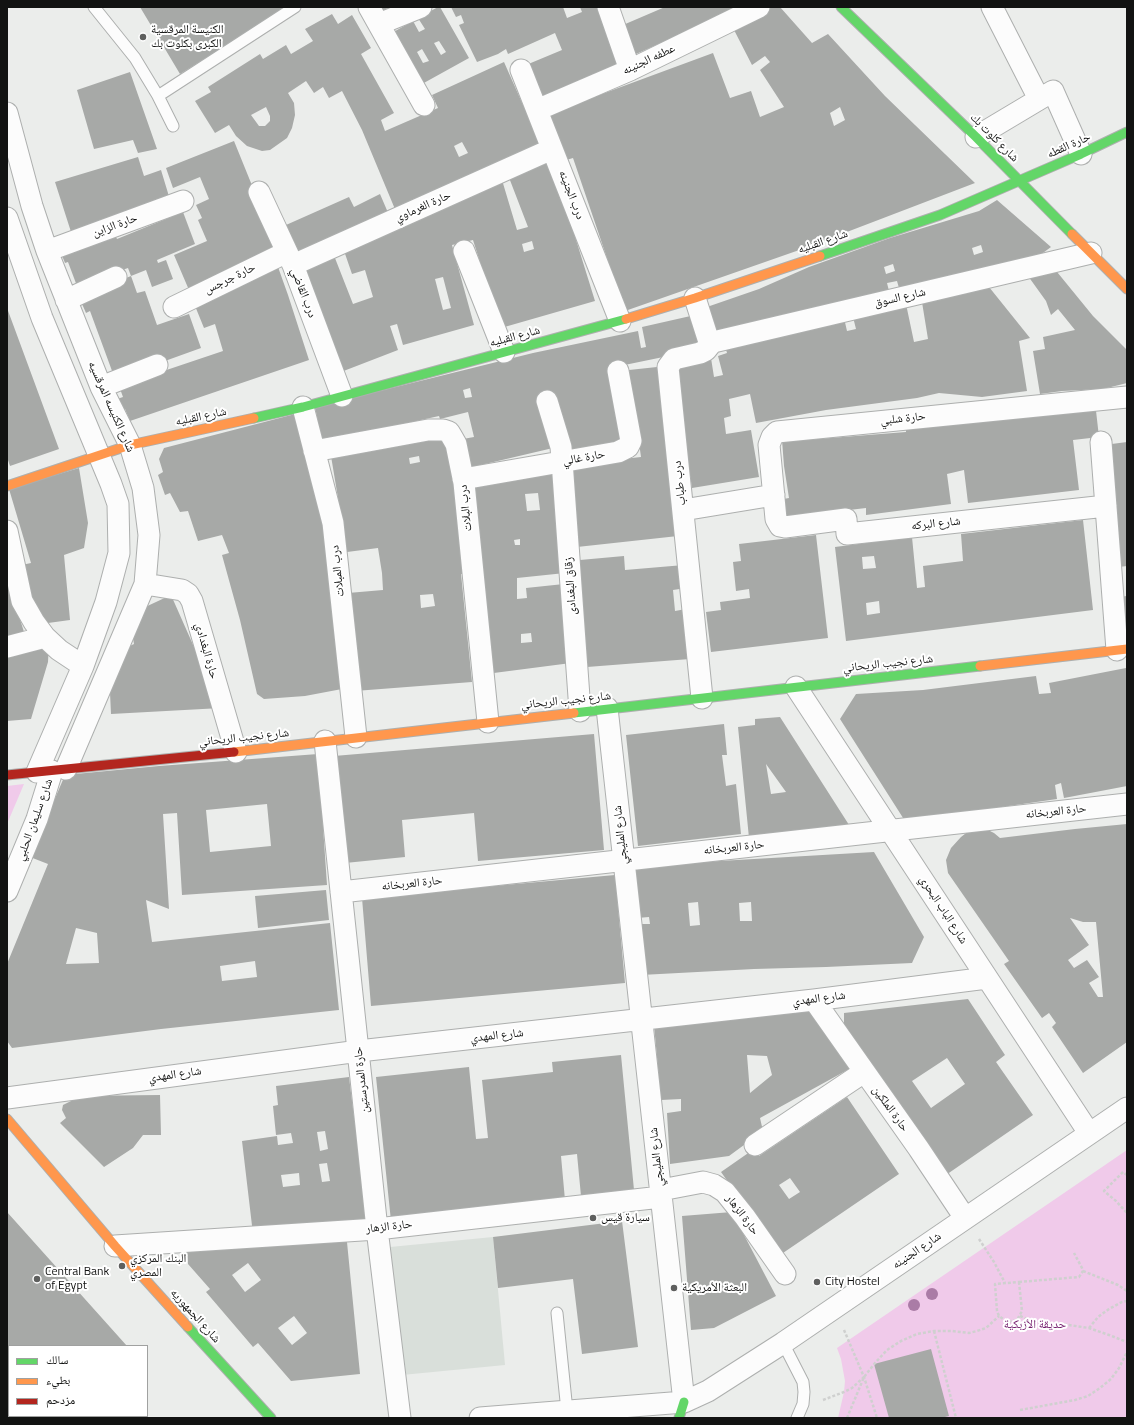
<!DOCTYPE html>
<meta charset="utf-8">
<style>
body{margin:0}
#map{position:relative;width:1134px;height:1425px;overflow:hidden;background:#ebedeb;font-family:"Titillium Web","Noto Naskh Arabic",sans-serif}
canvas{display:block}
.frame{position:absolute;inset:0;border:8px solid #121312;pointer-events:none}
.legend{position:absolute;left:8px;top:1345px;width:140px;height:72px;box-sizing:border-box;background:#fff;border:1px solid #a0a1a0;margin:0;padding:5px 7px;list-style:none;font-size:12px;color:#121312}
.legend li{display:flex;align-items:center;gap:8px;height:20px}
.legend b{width:20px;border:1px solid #a0a1a0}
</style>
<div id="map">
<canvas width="1134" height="1425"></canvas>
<div class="frame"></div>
<ul class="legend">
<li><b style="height:5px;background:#63d668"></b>سالك</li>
<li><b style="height:5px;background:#ff974d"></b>بطيء</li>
<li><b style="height:5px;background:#b3261e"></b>مزدحم</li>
</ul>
</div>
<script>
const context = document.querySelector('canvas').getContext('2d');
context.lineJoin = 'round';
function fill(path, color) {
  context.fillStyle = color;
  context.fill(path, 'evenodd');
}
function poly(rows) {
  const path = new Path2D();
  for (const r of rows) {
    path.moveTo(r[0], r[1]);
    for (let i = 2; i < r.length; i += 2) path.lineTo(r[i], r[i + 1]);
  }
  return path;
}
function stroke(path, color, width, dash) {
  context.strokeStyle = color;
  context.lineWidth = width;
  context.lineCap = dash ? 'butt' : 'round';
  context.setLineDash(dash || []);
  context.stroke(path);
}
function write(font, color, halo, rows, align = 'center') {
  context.font = font + ' "Titillium Web","Noto Naskh Arabic",sans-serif';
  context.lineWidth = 4;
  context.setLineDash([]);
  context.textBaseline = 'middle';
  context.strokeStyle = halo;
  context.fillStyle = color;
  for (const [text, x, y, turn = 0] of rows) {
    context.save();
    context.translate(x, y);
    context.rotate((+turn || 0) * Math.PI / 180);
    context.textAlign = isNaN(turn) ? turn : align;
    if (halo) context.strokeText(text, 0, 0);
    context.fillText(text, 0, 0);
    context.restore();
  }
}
const built = poly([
 [493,1237,505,1365,402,1375,390,1247]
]);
const green = poly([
 [24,784,7,824,7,786],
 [1127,1150,1127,1418,838,1418,844,1392,845,1381,841,1359,837,1348]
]);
const building = poly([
 [140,7,289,7,180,74],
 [372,7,390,7,376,14],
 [438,7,440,7,469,58,422,84,390,34,413,21,419,32,425,29,418,18],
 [439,41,446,52,441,55,434,43],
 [422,49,429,61,423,63,417,52],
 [451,7,563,7,567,18,582,12,580,7,603,7,621,65,539,99,526,65,562,50,555,33,508,54,506,49,498,54,477,62,459,25,464,23,461,15,456,17],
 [665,7,742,7,636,54,623,25],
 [772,7,780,7,812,43,828,34,885,96,975,183,805,248,625,311,573,158,563,161,545,115,713,53,730,98,751,91,760,117,784,107,760,70,770,62,765,56,752,65,733,28],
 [840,107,845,120,834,126,830,113],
 [332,14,338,24,352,15,371,48,361,54,394,113,381,120,385,131,438,108,432,95,504,62,542,148,397,214,362,130,342,91,329,98,323,87,314,93,306,81,288,93,294,103,295,115,292,128,287,138,270,150,262,151,247,146,236,136,229,125,215,133,195,101,211,92,208,87,260,54,263,59,286,45,291,54,313,41,305,29],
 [266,107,270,116,270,121,265,126,259,126,251,115],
 [462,142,468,153,459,157,454,146],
 [130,72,157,149,138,153,133,140,94,149,77,90],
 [234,141,279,252,189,290,174,255,207,241,198,220,202,218,196,205,209,199,200,177,173,188,166,168],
 [548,155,568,214,595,301,501,328,473,240,452,245,474,325,403,345,397,324,390,326,398,350,341,372,301,265,333,253,353,304,373,297,365,270,352,274,342,245,502,180,517,230,528,227,508,175],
 [532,241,534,249,524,252,522,244],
 [443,277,451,308,443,310,435,279],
 [138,157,144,176,161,170,171,203,72,235,55,182],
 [380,194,389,215,300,256,286,225,349,197,354,207],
 [997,200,1051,247,1032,261,712,340,704,308,759,289,809,267,890,238,979,211],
 [981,245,983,252,974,255,972,248],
 [893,264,895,271,886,274,884,267],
 [897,281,899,288,889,291,887,283],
 [183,212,195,244,157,260,158,263,166,260,173,279,152,287,146,270,131,276,128,268,77,286,68,262,65,263,59,248,112,228,117,239],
 [278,267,288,295,309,360,130,421,125,409,121,410,117,399,123,397,119,386,223,351,215,324,204,328,193,301],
 [1053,267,1093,316,1127,350,1127,383,1103,389,1062,391,1040,394,1033,351,1045,349,1043,337,1075,330,1058,309,1051,315,1046,301,1028,276],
 [131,276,137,293,145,291,157,325,189,314,201,348,115,379,90,311,86,313,79,297],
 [985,282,1030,338,1019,341,1027,391,982,397,939,393,917,398,826,410,756,423,750,394,729,399,731,416,724,418,726,434,751,430,759,477,692,488,673,365,711,358,714,377,723,375,718,356,727,353,725,346,844,318,847,331,856,329,853,317,906,304,914,342,928,339,921,296],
 [7,308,59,449,10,466,7,457],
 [695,315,702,349,610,368,625,440,568,454,553,448,468,468,463,439,474,437,468,412,440,419,439,416,322,442,315,407,533,353,638,331,641,348,646,347,642,327],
 [470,388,472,397,465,398,463,390],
 [657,367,678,536,577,547,569,465,641,457,629,370],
 [1095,402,1099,437,1073,440,1079,490,968,503,964,470,947,474,951,504,866,515,866,508,781,518,778,500,789,498,784,466,782,440,805,440,906,432,906,426],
 [299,413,320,502,342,689,305,696,264,699,257,694,240,620,222,555,229,553,222,535,198,541,188,511,180,512,170,493,165,495,158,475,163,472,159,459,164,448],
 [443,432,454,481,467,574,461,574,472,682,355,691,348,593,383,590,382,573,378,548,347,552,331,456],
 [419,456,420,462,410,464,409,458],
 [433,594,435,606,421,608,420,595],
 [1127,442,1127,566,1119,567,1104,445],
 [79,468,88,523,84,548,64,555,70,620,48,623,35,616,17,566,31,563,9,489],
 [555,469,565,573,517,578,517,599,527,598,526,588,564,584,571,663,486,674,469,480],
 [538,493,540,510,527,511,525,494],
 [520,539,520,545,515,545,514,540],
 [531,633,532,642,521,643,521,634],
 [1083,520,1093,610,846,641,835,547,912,537,917,588,925,587,923,566,963,561,961,534],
 [874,556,876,568,863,569,862,557],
 [879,601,880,613,867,615,866,603],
 [816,535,828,638,711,652,706,612,721,610,720,602,750,598,749,589,736,591,733,562,741,561,739,544],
 [624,556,625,570,684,565,686,588,673,590,675,611,686,609,690,659,587,667,580,560],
 [7,579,25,635,7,641],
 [171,595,221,708,111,714,109,671,121,650,134,644,132,633,141,609],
 [1127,596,1127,617,1120,618,1117,597],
 [49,642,48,662,31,719,7,721,7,652],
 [1126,668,1127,786,1064,798,1061,783,1055,785,1057,799,905,821,840,719,856,694,923,690,1036,676,1039,694,1051,693,1049,683],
 [780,717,851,828,749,838,738,727,755,725,755,719],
 [766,764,786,792,771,794],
 [724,724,727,755,722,755,726,786,736,784,741,834,638,846,626,735],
 [594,734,604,850,478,861,474,813,402,820,405,857,345,863,334,756],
 [318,754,327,885,182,895,177,813,163,814,169,909,146,900,152,942,330,923,339,1010,161,1029,12,1048,7,1041,7,964,48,864,30,857,65,775,159,766],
 [267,804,271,846,210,852,206,810],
 [76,928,97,933,99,963,66,964],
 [255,961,257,977,222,981,220,966],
 [1127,824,1127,1042,1083,1073,1052,1027,1056,1023,1049,1013,1042,1018,1004,964,1009,961,948,873,946,860,951,848,961,837,970,830,988,830,994,833,1000,838,1075,829],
 [1070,918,1083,922,1096,922,1103,997,1098,997,1089,983,1099,977,1087,960,1074,968,1068,960,1089,945],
 [874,852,924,937,912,963,826,967,754,969,641,975,638,924,650,924,649,917,637,918,634,866],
 [698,902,700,925,690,926,688,903],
 [751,902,752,921,740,921,739,903],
 [615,875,625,983,371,1006,362,898],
 [326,890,329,920,258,928,255,896],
 [968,999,1005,1055,996,1062,1033,1115,943,1177,844,1031,844,1013],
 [947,1058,965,1084,931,1108,912,1081],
 [816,1010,851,1068,760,1118,763,1131,729,1156,670,1164,667,1113,681,1111,681,1099,661,1100,654,1025],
 [747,1055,767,1056,772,1075,750,1093],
 [621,1055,634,1190,581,1196,577,1154,561,1156,565,1200,391,1221,376,1077,469,1067,476,1139,488,1138,482,1080,553,1072,552,1062],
 [349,1077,367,1220,253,1234,242,1141,277,1136,278,1145,293,1143,291,1133,276,1135,273,1106,278,1105,276,1086],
 [325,1131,328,1149,320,1151,317,1132],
 [327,1163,330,1181,322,1182,319,1164],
 [299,1173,300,1185,283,1187,281,1175],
 [160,1095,161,1135,143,1135,133,1148,104,1167,60,1123,66,1118,62,1110,63,1105,71,1101,73,1096],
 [847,1097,899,1174,780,1255,721,1172,754,1149,759,1156],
 [790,1178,800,1192,789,1199,779,1185],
 [7,1212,127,1346,9,1346,9,1380,7,1377],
 [732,1212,776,1296,714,1328,691,1330,682,1216],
 [622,1221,638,1347,582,1354,573,1279,498,1288,493,1237],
 [346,1232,360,1374,291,1381,258,1343,253,1347,206,1292,210,1289,188,1264,187,1248],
 [248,1263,261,1280,245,1292,232,1275],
 [294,1316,307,1333,292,1345,278,1328],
 [931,1349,949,1416,941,1418,889,1418,874,1364],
 [41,1416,85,1416,83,1418,43,1418]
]);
const path = poly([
 [1127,1175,1123,1172,1104,1191,1116,1201,1127,1213],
 [979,1239,994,1262,1005,1283],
 [1083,1271,1118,1285,1127,1291],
 [1019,1282,1022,1311,1017,1320,1007,1322,999,1316,997,1311,995,1284,1019,1282],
 [1019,1282,1079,1277,1083,1271,1082,1268,1074,1253],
 [1020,1316,1034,1322,1069,1325,1089,1328,1109,1335,1127,1342],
 [1089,1328,1098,1317,1109,1309,1122,1302,1127,1301],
 [844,1330,864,1377,877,1418],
 [934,1331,956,1418],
 [823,1400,844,1392,852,1388,864,1377],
 [1020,1410,1075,1400,1088,1396,1100,1388,1111,1379,1119,1368,1127,1352],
 [847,1418,864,1377,875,1363,887,1350,901,1341,917,1334,934,1331,952,1331,969,1333,977,1331,986,1328,999,1316]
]);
const lane = poly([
 [94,7,135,58,158,96,173,126],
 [158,96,295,7],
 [557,1313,567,1411],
 [783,1343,803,1382,804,1392,803,1404,797,1418]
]);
const street = poly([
 [369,7,424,105],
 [608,7,630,70],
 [992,7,1039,99],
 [379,24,421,7],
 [521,70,620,321],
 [537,110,630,70,759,7],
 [7,113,32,206,47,251,101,387,130,445,143,488,149,535,145,584,66,769],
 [976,137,1053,91,1081,154],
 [259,192,293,265,342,396],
 [7,218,42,318,111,484,118,504,119,553,106,602,83,666,37,772],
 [47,251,183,201],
 [464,251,504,352],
 [293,265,552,149],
 [695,298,710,345,706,350,700,353,674,359,668,367,702,698],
 [66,300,116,277],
 [174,307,287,252],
 [709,343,1091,253],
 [101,387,157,365],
 [547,401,561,447,580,711],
 [303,407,333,523,356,737],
 [1101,442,1117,650],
 [314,451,428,430,443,430,449,432,452,437,456,444,464,483,488,722],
 [463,479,618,452,628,447,631,441,618,371],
 [1106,506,847,534,846,519,785,527,780,526,776,519,769,445,772,437,777,432,1127,397],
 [683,510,774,495],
 [7,531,22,601,34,622,45,637,59,650,83,666],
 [145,584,182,590,188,594,192,601,236,752],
 [7,647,45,637],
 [796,687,1089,1133],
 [607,708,684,1402],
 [325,741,377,1229,400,1418],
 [7,891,37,819,52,771],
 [341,892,1127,804],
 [814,1000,919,1149,965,1218],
 [7,1098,359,1051,814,1000,987,978],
 [755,1145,864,1072],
 [661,1190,703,1182,714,1185,725,1192,745,1217,785,1274],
 [115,1246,377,1229,661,1197],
 [480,1418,684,1402,708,1391,783,1343,1127,1108]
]);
const fast = poly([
 [841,7,976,137,1072,234],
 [820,256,940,215,1081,154,1127,132],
 [254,418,303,407,626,319],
 [574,713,980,666],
 [188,1327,271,1418],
 [679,1418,684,1402]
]);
const slow = poly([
 [1072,234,1127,289],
 [626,319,695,298,820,256],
 [7,486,130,445,254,418],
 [980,666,1127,649],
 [234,752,574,713],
 [7,1119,115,1246,188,1327]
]);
const jam = poly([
 [7,775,234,752]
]);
const trees = [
 [932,1294],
 [914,1305]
];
const markers = [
 [143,37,4,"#5e5f5e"],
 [593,1218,4,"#5e5f5e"],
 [122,1266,4,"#5e5f5e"],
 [37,1279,4,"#5e5f5e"],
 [817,1282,4,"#5e5f5e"],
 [674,1288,4,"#5e5f5e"]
];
const poiNames = [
 ["الكنيسة المرقسية",151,30],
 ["الكبرى بكلوت بك",151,44],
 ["سيارة قيس",601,1218],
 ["البنك المركزي",130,1259],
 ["المصري",130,1273],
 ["Central Bank",45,1272],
 ["of Egypt",45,1286],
 ["City Hostel",825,1282],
 ["البعثة الأمريكية",682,1288]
];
const streetNames = [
 ["عطفه الجنينه",649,60,-25],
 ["شارع كلوت بك",994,138,45],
 ["حارة القطه",1069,146,-24],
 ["درب الجنينه",571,195,69],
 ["حارة الغرماوي",423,207,-24],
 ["حارة الزاين",115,226,-20],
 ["شارع القبليه",823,242,-19],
 ["حارة جرجس",230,279,-26],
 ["درب القاضي",303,293,69],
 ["شارع السوق",900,298,-13],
 ["شارع القبليه",515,337,-15],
 ["شارع الكنيسه المرقسيه",111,407,66],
 ["شارع القبليه",201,417,-12],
 ["حارة شلبي",903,419,-6],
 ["حارة غالي",584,458,-10],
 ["درب طباب",680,483,-96],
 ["درب البلات",466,508,-96],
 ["شارع البركه",936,524,-6],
 ["درب المبلات",338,571,-96],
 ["زقاق البغدادى",571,586,-94],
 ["حارة البغدادي",206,651,74],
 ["شارع نجيب الريحاني",888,664,-6],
 ["شارع نجيب الريحاني",566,701,-6],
 ["شارع نجيب الريحاني",244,738,-6],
 ["حارة العربخانه",1056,812,-6],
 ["شارع سليمان الحلبي",35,820,-70],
 ["شارع المليجي",621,835,-96],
 ["حارة العربخانه",734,848,-6],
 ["حارة العربخانه",412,884,-6],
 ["شارع الباب البحري",943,910,57],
 ["شارع المهدي",819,999,-7],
 ["شارع المهدي",497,1036,-6],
 ["شارع المهدي",175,1075,-8],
 ["حارة المدرستين",362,1080,-96],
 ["حارة الملكين",890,1109,54],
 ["شارع المليجي",657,1157,-96],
 ["حارة الزهار",742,1215,53],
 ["حارة الزهار",389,1227,-6],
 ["شارع الجنينه",917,1251,-34],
 ["شارع الجمهوريه",195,1316,48]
];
const parkNames = [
 ["حديقة الأزبكية",1035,1325]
];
fill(built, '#d9dfda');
fill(green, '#f0caea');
fill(building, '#a7a9a7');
stroke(lane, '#adafae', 13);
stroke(street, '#adafae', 23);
stroke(fast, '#adafae', 11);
stroke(slow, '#adafae', 11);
stroke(jam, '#adafae', 11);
stroke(path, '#cfd0cf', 2.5, [3, 2]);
stroke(lane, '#fcfcfc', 11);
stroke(street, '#fcfcfc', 21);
stroke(fast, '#63d668', 9);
stroke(slow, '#ff974d', 9);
stroke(jam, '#b3261e', 9);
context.fillStyle = '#aa7ca6';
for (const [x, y] of trees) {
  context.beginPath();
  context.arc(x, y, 6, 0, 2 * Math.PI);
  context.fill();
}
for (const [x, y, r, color] of markers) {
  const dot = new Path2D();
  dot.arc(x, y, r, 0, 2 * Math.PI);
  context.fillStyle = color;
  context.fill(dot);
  stroke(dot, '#fff', 1.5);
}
write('12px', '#121312', '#fff', poiNames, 'left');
write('12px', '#121312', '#fff', streetNames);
write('12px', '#751f6e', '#fff', parkNames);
</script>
